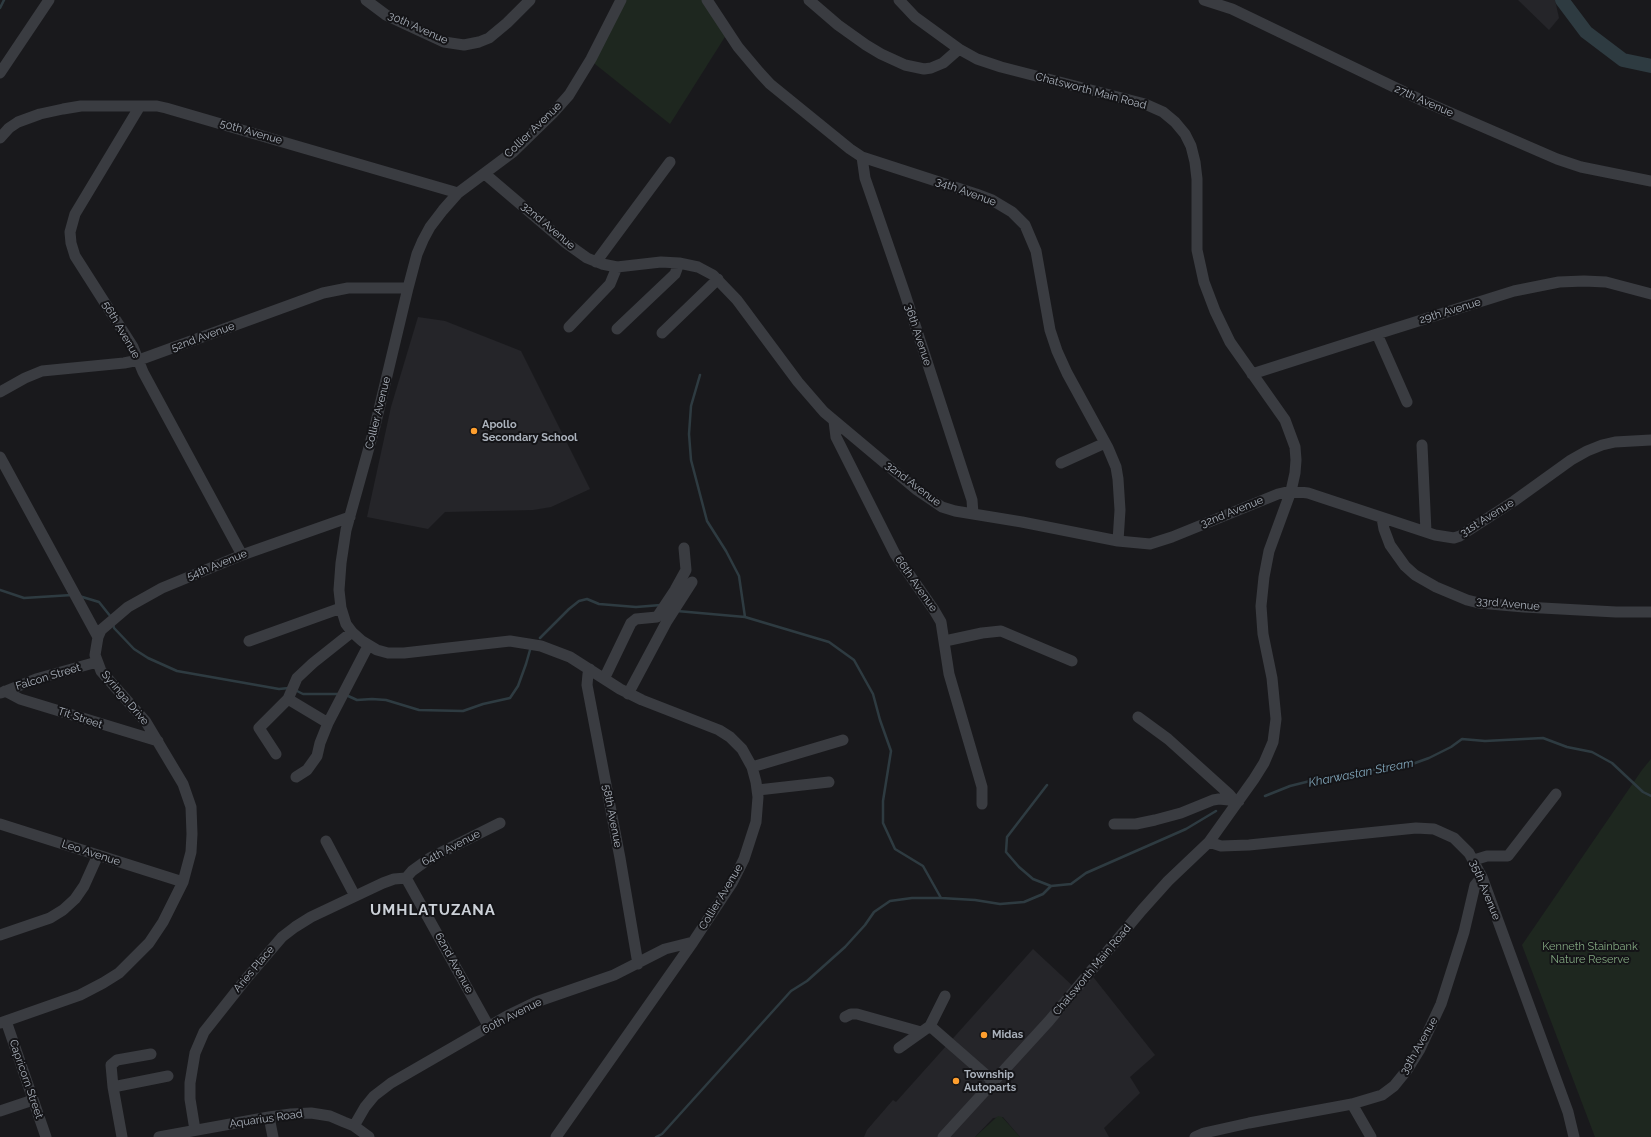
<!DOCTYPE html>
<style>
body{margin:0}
canvas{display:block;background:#19191c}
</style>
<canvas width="1651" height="1137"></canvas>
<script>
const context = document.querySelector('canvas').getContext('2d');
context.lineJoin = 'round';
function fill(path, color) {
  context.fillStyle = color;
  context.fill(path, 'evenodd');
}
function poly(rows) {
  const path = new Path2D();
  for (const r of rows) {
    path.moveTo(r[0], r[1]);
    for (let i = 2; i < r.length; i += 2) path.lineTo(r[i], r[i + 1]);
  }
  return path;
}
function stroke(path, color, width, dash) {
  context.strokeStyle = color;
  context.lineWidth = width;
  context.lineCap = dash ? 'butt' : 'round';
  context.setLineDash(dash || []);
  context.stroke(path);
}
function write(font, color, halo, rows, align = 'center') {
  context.font = font + ' Raleway,sans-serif';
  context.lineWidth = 4;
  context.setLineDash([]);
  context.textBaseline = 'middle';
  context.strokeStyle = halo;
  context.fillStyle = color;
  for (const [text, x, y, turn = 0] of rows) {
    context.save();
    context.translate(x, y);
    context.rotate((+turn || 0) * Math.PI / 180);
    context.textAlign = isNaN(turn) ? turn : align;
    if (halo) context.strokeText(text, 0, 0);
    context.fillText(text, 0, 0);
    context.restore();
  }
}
const built = poly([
 [1518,0,1555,0,1559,18,1549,30],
 [418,317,445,321,521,351,590,489,551,507,533,510,445,512,428,529,367,517,391,407],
 [1033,949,1076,989,1090,973,1155,1055,1130,1077,1140,1093,1104,1128,1109,1137,1020,1137,1003,1117,993,1118,975,1137,864,1137,867,1130,893,1100,896,1102]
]);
const green = poly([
 [621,0,708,0,728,32,670,124,590,60],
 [1651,759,1651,1137,1595,1137,1522,945,1642,770],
 [998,1116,1002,1117,1020,1137,975,1137]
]);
const stream = poly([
 [0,8,4,0],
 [700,375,691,406,689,434,691,460,707,521,726,551,739,576,745,617],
 [0,590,24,598,72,595],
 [79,596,99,602,111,617],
 [677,611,745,617,829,642,854,660,873,694,880,720,891,751,883,801,883,823,895,849,923,866,941,898],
 [113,624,114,628,134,649,148,658,177,671,279,689,289,688],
 [540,638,569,609,579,601,587,599,599,604,636,607,661,605],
 [295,690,303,694,339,694],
 [346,695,357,700,372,699,386,700,419,710,463,711,483,704,510,698,518,686,526,664,530,650],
 [1047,785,1007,837,1006,852,1019,867,1033,879,1051,886,1071,884,1086,873,1186,829,1216,811],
 [1265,796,1290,786,1322,778,1379,769,1393,770,1404,767,1429,758,1451,747,1462,739,1485,741,1543,738,1567,747,1592,752,1612,763,1643,792,1651,796],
 [656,1137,662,1134,791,991,807,981,845,947,865,925,874,912,890,901,912,898,941,898,975,900,1000,904,1024,902,1043,894,1051,886]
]);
const river = poly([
 [1562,0,1586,32,1623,60,1651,66]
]);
const minor = poly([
 [366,0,386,15,403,23,444,42,464,45,479,42,489,38,507,23,530,0],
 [707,0,738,47,759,72,770,84,850,149,862,157,976,194,992,200,1012,212,1025,225,1036,251,1050,330,1057,351,1067,373,1108,448,1116,467,1118,479,1120,510,1118,541],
 [809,0,838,25,866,45,881,54,905,65,924,69,931,68,943,63,959,49],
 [899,0,915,17,959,49,977,59,1001,67,1145,104,1163,112,1175,122,1185,134,1191,146,1195,162,1197,179,1197,250,1204,282,1215,311,1230,342,1285,420,1295,447,1296,460,1295,473,1291,491,1269,551,1264,577,1261,606,1263,634,1272,678,1276,719,1273,742,1264,763,1254,779,1209,842,1168,881,1142,910,1049,1021,943,1137],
 [1204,0,1232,9,1421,100,1557,159,1581,167,1651,181],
 [0,73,49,0],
 [140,106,75,214,70,232,71,243,75,256,133,347,143,372,242,555],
 [0,138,9,128,18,122,40,114,63,109,81,106,157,106,166,108,458,193],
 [862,157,865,178,905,294,972,500,973,514],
 [485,174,566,243,587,258,602,264,617,267,661,262,679,263,698,267,713,275,737,300,798,382,824,412,917,490,942,507,955,511,1022,522,1118,541,1150,544,1172,537,1278,494,1291,491,1308,493,1435,535,1454,538,1460,536,1514,501,1571,460,1587,451,1602,445,1615,442,1651,440],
 [596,262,670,162],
 [569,327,610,284,617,267],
 [617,329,675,274,679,263],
 [662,333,718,279],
 [1377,334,1407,402],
 [1252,374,1377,334,1514,291,1559,282,1584,281,1606,282,1651,294],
 [0,392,25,378,42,371,124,363,139,360,323,293,348,288,408,288],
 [834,421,836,437,895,554,934,610,941,622,949,674,982,787,982,804],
 [1422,445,1426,532],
 [0,457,98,637],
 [1061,463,1105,443],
 [1382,518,1384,529,1390,545,1405,566,1415,575,1436,587,1467,600,1479,603,1524,607,1616,612,1651,612],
 [249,641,341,608],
 [945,641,982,633,1001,631,1072,661],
 [590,669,588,674,587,685,620,858,638,964],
 [604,679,631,623,636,619,657,617,675,590,686,570,684,548],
 [5,691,20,699,158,741],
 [1,693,36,679,97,662],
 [628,694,667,621,692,582],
 [288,699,328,723],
 [1138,717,1168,739,1229,794,1234,800],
 [276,754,259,728,288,699,297,678,313,663,352,632],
 [752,767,843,740],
 [296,777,307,770,317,756,320,743,328,723,368,646],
 [758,790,829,782],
 [0,824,183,882],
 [1114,824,1136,824,1155,820,1181,813,1213,800,1219,799,1239,801],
 [326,841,355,896],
 [1209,842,1221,846,1249,845,1416,828,1434,829,1454,838,1469,853,1482,877,1568,1112,1574,1137],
 [1474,860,1487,856,1508,856,1556,794],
 [406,878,489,1027],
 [406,878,412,871,430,858,500,823],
 [0,935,50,918,63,910,75,899,84,886,98,855],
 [845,1017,851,1014,857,1014,921,1032],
 [6,1021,46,1137],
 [0,1023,80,995,103,983,119,973,149,943,163,922,183,882,191,852,192,834,191,807,183,784,146,722,101,671,95,655,98,637,101,630,128,607,162,588,242,555,350,517],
 [930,1026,994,1082],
 [899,1048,930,1026,945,996],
 [113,1087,168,1076],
 [1352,1104,1371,1137],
 [0,1111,33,1100],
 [269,1117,273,1137],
 [354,1126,365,1107,374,1096,391,1083,507,1016,536,1002,614,975,665,949,693,942],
 [195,1130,190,1099,190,1083,195,1053,204,1032,246,979,282,937,295,927,311,917,383,883,394,879,406,878],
 [122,1137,113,1087,111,1065,117,1060,151,1054],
 [159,1137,269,1117,291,1114,311,1113,330,1116,344,1122,354,1126,369,1137],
 [556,1137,693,942,732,883,744,859,756,822,758,797,756,782,752,767,742,749,730,737,719,730,642,700,620,689,570,657,541,646,510,641,404,653,388,653,377,650,362,641,352,632,346,624,341,608,339,590,341,563,346,530,375,426,408,288,417,254,423,240,430,227,443,210,458,193,513,152,553,113,569,95,591,59,621,0],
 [1195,1137,1204,1133,1249,1123,1352,1104,1382,1095,1394,1086,1407,1070,1420,1049,1441,1004,1464,932,1475,885,1482,877]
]);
const markers = [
 [474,431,4,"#ff9f2e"],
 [984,1035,4,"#ff9f2e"],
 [956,1081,4,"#ff9f2e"]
];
const streetNames = [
 ["30th Avenue",418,28,24],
 ["Chatsworth Main Road",1091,91,15],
 ["27th Avenue",1424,101,24],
 ["Collier Avenue",533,130,-44],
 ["50th Avenue",251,132,16],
 ["34th Avenue",966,192,20],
 ["32nd Avenue",548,226,40],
 ["29th Avenue",1450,311,-17],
 ["56th Avenue",121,330,60],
 ["36th Avenue",918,335,72],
 ["52nd Avenue",203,337,-20],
 ["Collier Avenue",378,413,-76],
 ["32nd Avenue",913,484,37],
 ["32nd Avenue",1232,512,-22],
 ["31st Avenue",1487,518,-32],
 ["54th Avenue",217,565,-22],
 ["66th Avenue",916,584,55],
 ["33rd Avenue",1508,604,5],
 ["Falcon Street",48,677,-17],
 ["Syringa Drive",125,698,50],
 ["Tit Street",80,718,18],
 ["58th Avenue",612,816,79],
 ["64th Avenue",451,848,-28],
 ["Leo Avenue",91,853,18],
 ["35th Avenue",1485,890,68],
 ["Collier Avenue",721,897,-59],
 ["62nd Avenue",454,963,61],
 ["Aries Place",254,969,-50],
 ["Chatsworth Main Road",1092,970,-50],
 ["60th Avenue",512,1016,-27],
 ["39th Avenue",1419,1046,-60],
 ["Capricorn Street",26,1079,71],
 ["Aquarius Road",266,1119,-8]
];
const poiNames = [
 ["Apollo",482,425],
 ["Secondary School",482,438],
 ["Midas",992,1035],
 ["Township",964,1075],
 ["Autoparts",964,1088]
];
const parkNames = [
 ["Kenneth Stainbank",1590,947],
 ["Nature Reserve",1590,960]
];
const waterNames = [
 ["Kharwastan Stream",1361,773,-11]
];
const districtNames = [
 ["UMHLATUZANA",433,910]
];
fill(built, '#252529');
fill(green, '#1e271f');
stroke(stream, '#2e3b41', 2.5);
stroke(river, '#2e3b41', 14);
stroke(minor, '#3a3c41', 11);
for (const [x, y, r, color] of markers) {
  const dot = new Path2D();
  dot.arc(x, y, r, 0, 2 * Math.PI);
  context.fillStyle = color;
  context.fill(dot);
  stroke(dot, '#141417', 1.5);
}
write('11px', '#abb2bc', '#141417', streetNames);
write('bold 11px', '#abb2bc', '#141417', poiNames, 'left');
write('11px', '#83a881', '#141417', parkNames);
write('italic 12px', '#80a5b9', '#141417', waterNames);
context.letterSpacing = '1px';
write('bold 15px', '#ccd1d8', '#141417', districtNames);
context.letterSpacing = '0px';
</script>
